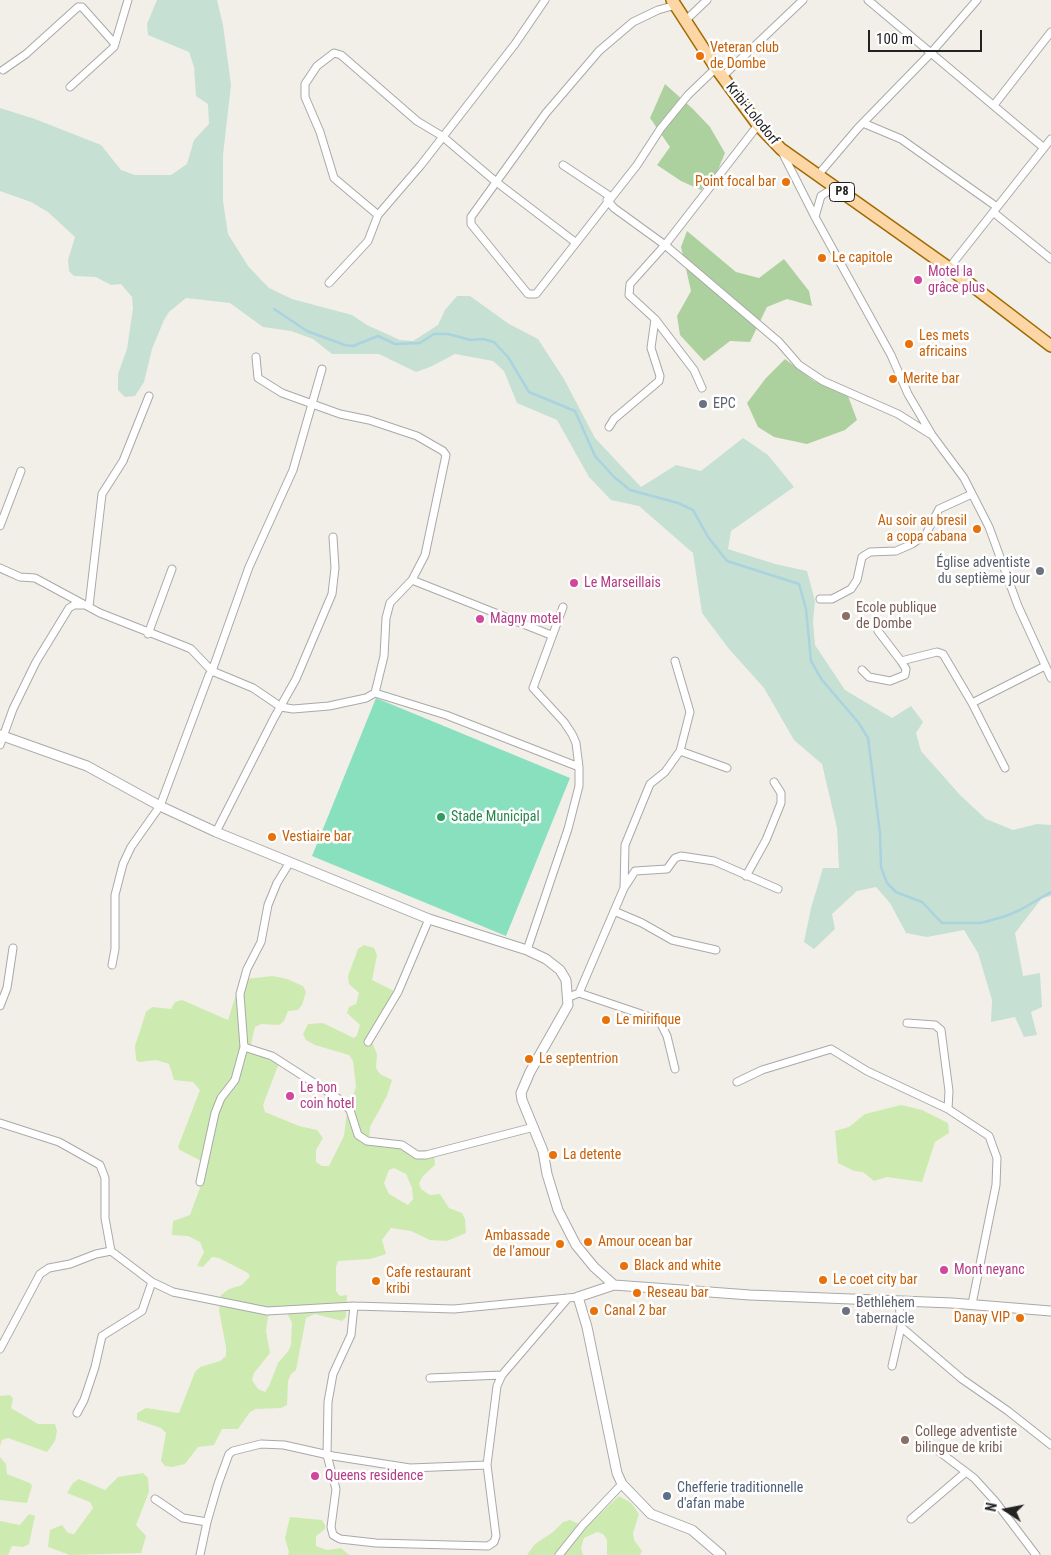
<!DOCTYPE html>
<meta charset="utf-8">
<style>
body{margin:0}
#map{position:relative;width:1051px;height:1555px;overflow:hidden;background:#f2efe9;font-family:"Roboto Condensed",sans-serif}
canvas{display:block}
.north{position:absolute;left:981px;top:1485px;width:50px;height:50px;-webkit-text-stroke:4px #fff;paint-order:stroke;rotate:281deg;font-size:14px;font-weight:700;line-height:20px;text-align:center;color:#222}
.north::after{content:'';display:block;margin:auto;width:18px;height:22px;background:#222;clip-path:polygon(50% 0,100% 100%,50% 72%,0 100%)}
.scale{position:absolute;left:868px;top:30px;width:114px;height:22px;box-sizing:border-box;border:2px solid #222;border-top:0;padding-left:6px;font-size:15px;line-height:18px;white-space:nowrap;color:#222;-webkit-text-stroke:4px #fff;paint-order:stroke}
</style>
<div id="map">
<canvas width="1051" height="1555"></canvas>
<div class="north">N</div>
<div class="scale">100 m</div>
</div>
<script>
const context = document.querySelector('canvas').getContext('2d');
context.lineJoin = 'round';
function fill(path, color) {
  context.fillStyle = color;
  context.fill(path, 'evenodd');
}
function poly(rows) {
  const path = new Path2D();
  for (const r of rows) {
    path.moveTo(r[0], r[1]);
    for (let i = 2; i < r.length; i += 2) path.lineTo(r[i], r[i + 1]);
  }
  return path;
}
function stroke(path, color, width, dash) {
  context.strokeStyle = color;
  context.lineWidth = width;
  context.lineCap = dash ? 'butt' : 'round';
  context.setLineDash(dash || []);
  context.stroke(path);
}
function write(font, color, halo, rows, align = 'center') {
  context.font = font + ' "Roboto Condensed",sans-serif';
  context.lineWidth = 5;
  context.setLineDash([]);
  context.textBaseline = 'middle';
  context.strokeStyle = halo;
  context.fillStyle = color;
  for (const [text, x, y, turn = 0] of rows) {
    context.save();
    context.translate(x, y);
    context.rotate((+turn || 0) * Math.PI / 180);
    context.textAlign = isNaN(turn) ? turn : align;
    if (halo) context.strokeText(text, 0, 0);
    context.fillText(text, 0, 0);
    context.restore();
  }
}
const grass = poly([
 [364,945,374,948,377,955,372,980,396,992,371,1040,377,1054,376,1068,380,1074,392,1080,387,1096,370,1127,369,1144,402,1146,414,1151,428,1150,434,1153,435,1165,423,1176,419,1183,421,1189,430,1195,440,1194,449,1208,462,1213,465,1219,466,1233,447,1241,430,1240,411,1231,391,1228,382,1240,386,1254,383,1255,370,1259,338,1261,336,1267,336,1291,340,1296,347,1295,346,1317,342,1321,315,1314,306,1318,296,1370,291,1374,288,1381,287,1405,281,1408,256,1409,250,1412,238,1429,222,1429,214,1445,198,1447,185,1464,172,1467,165,1466,161,1461,166,1433,161,1428,137,1420,137,1413,146,1408,179,1413,195,1372,200,1367,220,1361,226,1356,226,1347,219,1310,221,1295,229,1289,242,1285,250,1276,248,1273,219,1258,212,1257,203,1267,197,1266,204,1252,200,1242,188,1236,172,1235,173,1221,190,1215,202,1182,203,1162,180,1150,178,1147,200,1090,193,1082,174,1080,169,1064,156,1060,139,1062,136,1060,135,1046,146,1012,152,1007,171,1009,175,1002,182,1000,228,1020,238,988,245,979,273,976,287,979,303,986,306,992,302,1005,298,1010,288,1011,284,1021,279,1025,261,1024,255,1027,251,1044,260,1054,279,1063,263,1105,265,1112,299,1126,317,1130,323,1138,316,1150,316,1162,322,1166,329,1166,344,1136,347,1111,356,1087,353,1061,349,1055,315,1045,306,1040,303,1034,308,1024,323,1023,354,1038,357,1035,360,1025,347,1013,349,1007,356,1004,359,993,349,984,348,976,358,949],
 [394,1168,406,1174,412,1188,413,1199,408,1205,389,1194,384,1183,389,1170],
 [280,1311,287,1313,292,1323,291,1344,289,1350,278,1363,269,1386,265,1392,258,1389,252,1380,254,1373,270,1353,266,1331,268,1317,273,1312],
 [901,1105,922,1110,948,1123,949,1133,935,1142,922,1182,887,1177,874,1181,863,1172,854,1171,838,1163,835,1131,849,1127,865,1114],
 [10,1395,13,1398,11,1408,38,1424,55,1424,57,1431,55,1441,47,1452,8,1438,2,1440,0,1446,0,1396],
 [0,1457,6,1464,7,1474,30,1483,32,1486,27,1503,0,1500],
 [143,1473,148,1478,149,1492,136,1525,146,1536,141,1553,70,1555,48,1547,50,1530,62,1525,68,1533,74,1534,93,1508,90,1502,67,1493,73,1483,79,1479,105,1490,118,1477],
 [619,1496,631,1503,639,1514,633,1533,634,1540,642,1551,640,1555,607,1555,607,1540,603,1534,597,1532,584,1538,581,1548,583,1555,527,1555,535,1544,553,1532,563,1522,570,1520,586,1527],
 [29,1514,35,1516,29,1544,23,1547,12,1546,8,1555,0,1555,0,1521,20,1525],
 [290,1517,322,1520,325,1525,325,1529,316,1536,316,1546,327,1550,341,1548,349,1555,288,1555,289,1552,285,1538]
]);
const forest = poly([
 [665,84,693,109,710,127,725,153,717,172,701,190,681,181,657,165,670,147,650,118],
 [687,231,736,272,759,278,784,259,809,291,812,306,787,299,767,307,750,342,730,341,704,361,680,335,677,316,691,291,681,247],
 [785,359,814,381,848,396,857,420,845,430,807,444,774,437,758,427,747,403,766,378]
]);
const wetland = poly([
 [157,0,217,0,223,25,231,85,223,155,223,201,228,234,248,266,269,288,292,299,352,315,367,325,400,340,413,341,438,325,445,310,457,296,470,296,509,324,538,339,564,379,595,438,641,487,676,465,701,471,743,438,768,455,794,487,731,531,728,549,775,564,807,571,815,601,813,621,815,645,845,690,892,718,911,706,923,722,916,733,921,751,961,796,986,819,1013,830,1037,824,1051,825,1051,896,1042,898,1015,933,1023,976,1040,973,1042,1007,1031,1012,1037,1035,1024,1037,1015,1017,991,1022,992,1000,978,953,964,930,927,937,906,933,890,903,876,887,857,891,832,914,835,929,814,949,804,942,811,908,823,868,839,868,837,828,822,764,794,740,764,688,729,649,702,613,693,553,639,506,611,500,589,477,557,420,517,403,504,371,493,361,455,354,430,367,416,372,379,354,332,354,313,339,291,331,263,327,230,303,186,298,169,312,164,320,152,349,144,382,135,396,125,397,118,390,118,374,127,349,133,308,132,297,121,284,111,285,96,277,74,276,69,271,68,260,75,237,48,212,31,202,0,191,0,108,35,119,101,145,121,170,135,175,171,175,187,164,194,140,209,124,208,104,196,96,194,67,189,52,148,35,147,24]
]);
const pitch = poly([
 [376,698,570,778,506,936,312,856]
]);
const stream = poly([
 [274,309,307,331,345,345,353,346,378,336,395,344,420,343,434,334,448,334,471,340,483,339,494,342,508,357,529,392,575,411,595,456,614,477,630,490,678,503,693,510,708,537,727,561,799,584,806,609,811,661,822,680,858,722,868,738,880,833,881,867,887,883,896,892,922,902,942,923,981,923,1006,916,1020,910,1051,892]
]);
const minor = poly([
 [868,0,1044,148],
 [676,5,658,10,633,22,599,51,546,113,471,217,471,224,528,294,536,294,637,165,661,128,688,95,716,68],
 [686,20,707,0],
 [3,70,26,54,78,7,82,7,115,44],
 [723,76,803,0],
 [70,87,114,47,128,0],
 [994,105,1051,32],
 [863,123,901,139,997,207],
 [782,152,815,217,891,355,908,394,932,435,964,478,989,527,1018,606,1051,678],
 [563,165,611,197],
 [818,175,858,128,930,54,977,0],
 [607,200,614,208,665,245,779,342,799,365,823,381,898,414,930,434],
 [993,212,1051,259],
 [378,215,334,178,320,132,305,97,305,84,317,66,334,53,341,55,417,121,442,136,495,181,575,242],
 [815,217,821,196,835,187],
 [949,268,1051,139],
 [329,283,368,241,378,215,421,165,515,44,545,0],
 [655,319,694,370,702,388],
 [256,357,258,378,282,393,340,414,369,420,417,436,443,451,446,455,425,555,412,580,390,603,386,618,384,656,375,693],
 [609,427,614,419,659,381,660,376,651,348,655,319,629,295,630,284,665,245,758,125],
 [0,526,21,471],
 [0,568,20,577,35,578,100,613,184,646,191,649,212,671,253,688,281,707,293,709,329,706,366,698,375,693,446,715,579,767,579,786,568,829,527,950],
 [412,580,551,635],
 [820,599,832,599,851,589,857,580,862,557,870,552,896,551,912,544,926,534,939,509,972,494],
 [89,606,102,494,123,461,149,396],
 [563,607,533,688,564,722,572,734,576,743,579,767],
 [878,631,901,661,937,652,943,654,972,703,1045,666],
 [148,634,172,569],
 [675,661,690,712,680,751],
 [862,670,869,677,890,681,905,675,906,669,901,661],
 [972,703,1005,768],
 [0,745,13,709,36,662,69,608,74,605,84,605],
 [216,832,274,718,296,679,332,594,335,568,333,537],
 [746,876,766,840,781,803,781,793,774,782],
 [624,888,625,845,650,784,665,772,680,751,727,768],
 [614,911,642,923,672,940,716,950],
 [112,965,115,949,115,895,123,864,131,847,160,806,209,675,212,671,249,567,293,470,322,369],
 [579,993,659,1020,667,1036,675,1069],
 [569,997,579,993,624,888,635,871,667,869,675,858,681,856,714,861,778,889],
 [0,1006,7,988,13,948],
 [907,1023,935,1025,941,1030,949,1091,948,1109],
 [368,1042,398,992,429,919],
 [244,1047,272,1056,339,1099,350,1110,358,1135,367,1141,402,1145,417,1155,426,1155,534,1127],
 [737,1082,762,1070,831,1049,867,1071,948,1109,989,1136,997,1158,996,1185,972,1304],
 [0,1123,59,1142,100,1165,105,1178,105,1218,111,1251,152,1282,173,1292,267,1311,354,1306,454,1309,578,1297],
 [200,1182,215,1113,221,1098,235,1080,244,1047,240,994,247,969,261,942,268,905,277,883,290,862],
 [899,1302,901,1327,962,1379,1008,1411,1051,1445],
 [354,1306,351,1335,333,1374,328,1402,327,1455,336,1489,331,1527,333,1535,340,1539,376,1543,488,1546,494,1542,496,1536,487,1465],
 [0,1349,40,1274,49,1268,70,1264,96,1254,111,1251],
 [892,1366,901,1327],
 [430,1378,502,1375],
 [77,1413,84,1400,95,1367,102,1336,142,1311,152,1282],
 [937,1450,974,1478,995,1501,1036,1555],
 [155,1499,183,1518,207,1522],
 [911,1519,966,1472],
 [200,1555,207,1522,218,1484,229,1454,233,1451,261,1444,284,1445,333,1456,410,1468,487,1465,497,1386,502,1375,568,1298],
 [559,1555,583,1525,622,1484]
]);
const tertiary = poly([
 [0,735,87,766,160,806,216,832,429,919,527,950,546,959,560,970,566,980,568,1005,530,1072,521,1093,522,1100,543,1151,547,1174,558,1210,576,1245,594,1267,614,1285],
 [721,1555,692,1530,651,1514,622,1484,617,1473,587,1327,578,1297,614,1285,750,1295,952,1303,1051,1311]
]);
const primary = poly([
 [672,0,716,68,758,125,781,149,949,268,1051,346]
]);
const markers = [
 [700,56,5,"#e8710a"],
 [786,182,5,"#e8710a"],
 [822,258,5,"#e8710a"],
 [918,280,5,"#d1479c"],
 [909,344,5,"#e8710a"],
 [893,379,5,"#e8710a"],
 [703,404,5,"#6b7280"],
 [977,529,5,"#e8710a"],
 [1040,571,5,"#6b7280"],
 [574,583,5,"#d1479c"],
 [846,616,5,"#8d6e63"],
 [480,619,5,"#d1479c"],
 [441,817,5,"#2e9e5b"],
 [272,837,5,"#e8710a"],
 [606,1020,5,"#e8710a"],
 [529,1059,5,"#e8710a"],
 [290,1096,5,"#d1479c"],
 [553,1155,5,"#e8710a"],
 [588,1242,5,"#e8710a"],
 [560,1244,5,"#e8710a"],
 [624,1266,5,"#e8710a"],
 [944,1270,5,"#d1479c"],
 [823,1280,5,"#e8710a"],
 [376,1281,5,"#e8710a"],
 [637,1293,5,"#e8710a"],
 [594,1311,5,"#e8710a"],
 [846,1311,5,"#6b7280"],
 [1020,1318,5,"#e8710a"],
 [905,1440,5,"#8d6e63"],
 [315,1476,5,"#d1479c"],
 [667,1496,5,"#5c6f8a"]
];
const shields = [
 [842,192,25]
];
const shieldNames = [
 ["P8",842,192]
];
const foodNames = [
 ["Veteran club",710,48],
 ["de Dombe",710,64],
 ["Point focal bar",776,182,"right"],
 ["Le capitole",832,258],
 ["Les mets",919,336],
 ["africains",919,352],
 ["Merite bar",903,379],
 ["Au soir au bresil",967,521,"right"],
 ["a copa cabana",967,537,"right"],
 ["Vestiaire bar",282,837],
 ["Le mirifique",616,1020],
 ["Le septentrion",539,1059],
 ["La detente",563,1155],
 ["Ambassade",550,1236,"right"],
 ["de l'amour",550,1252,"right"],
 ["Amour ocean bar",598,1242],
 ["Black and white",634,1266],
 ["Cafe restaurant",386,1273],
 ["kribi",386,1289],
 ["Le coet city bar",833,1280],
 ["Reseau bar",647,1293],
 ["Canal 2 bar",604,1311],
 ["Danay VIP",1010,1318,"right"]
];
const streetNames = [
 ["Kribi-Lolodorf",752,114,51]
];
const hotelNames = [
 ["Motel la",928,272],
 ["grâce plus",928,288],
 ["Le Marseillais",584,583],
 ["Magny motel",490,619],
 ["Le bon",300,1088],
 ["coin hotel",300,1104],
 ["Mont neyanc",954,1270],
 ["Queens residence",325,1476]
];
const worshipNames = [
 ["EPC",713,404],
 ["Église adventiste",1030,563,"right"],
 ["du septième jour",1030,579,"right"],
 ["Bethlehem",856,1303],
 ["tabernacle",856,1319]
];
const educationNames = [
 ["Ecole publique",856,608],
 ["de Dombe",856,624],
 ["College adventiste",915,1432],
 ["bilingue de kribi",915,1448]
];
const leisureNames = [
 ["Stade Municipal",451,817]
];
const serviceNames = [
 ["Chefferie traditionnelle",677,1488],
 ["d'afan mabe",677,1504]
];
fill(grass, '#cdebb0');
fill(forest, '#add19e');
fill(wetland, '#c6e0d4');
fill(pitch, '#88e0be');
stroke(stream, '#aad3df', 2.5);
stroke(minor, '#a9a9a9', 9);
stroke(tertiary, '#a9a9a9', 11);
stroke(primary, '#a06b00', 14);
stroke(minor, '#fff', 7);
stroke(tertiary, '#fff', 9);
stroke(primary, '#fcd6a4', 11);
for (const [x, y, r, color] of markers) {
  const dot = new Path2D();
  dot.arc(x, y, r, 0, 2 * Math.PI);
  context.fillStyle = color;
  context.fill(dot);
  stroke(dot, '#fff', 2);
}
for (const [x, y, w] of shields) {
  const box = new Path2D();
  box.roundRect(x - w / 2, y - 9.5, w, 19, 4);
  context.fillStyle = '#fff';
  context.fill(box);
  stroke(box, '#222', 1);
}
write('bold 12px', '#222', null, shieldNames);
write('14px', '#c56008', '#fff', foodNames, 'left');
write('14px', '#222', '#fff', streetNames);
write('14px', '#b23c85', '#fff', hotelNames, 'left');
write('14px', '#5b616d', '#fff', worshipNames, 'left');
write('14px', '#785e54', '#fff', educationNames, 'left');
write('14px', '#27864d', '#fff', leisureNames, 'left');
write('14px', '#4e5e75', '#fff', serviceNames, 'left');
</script>
